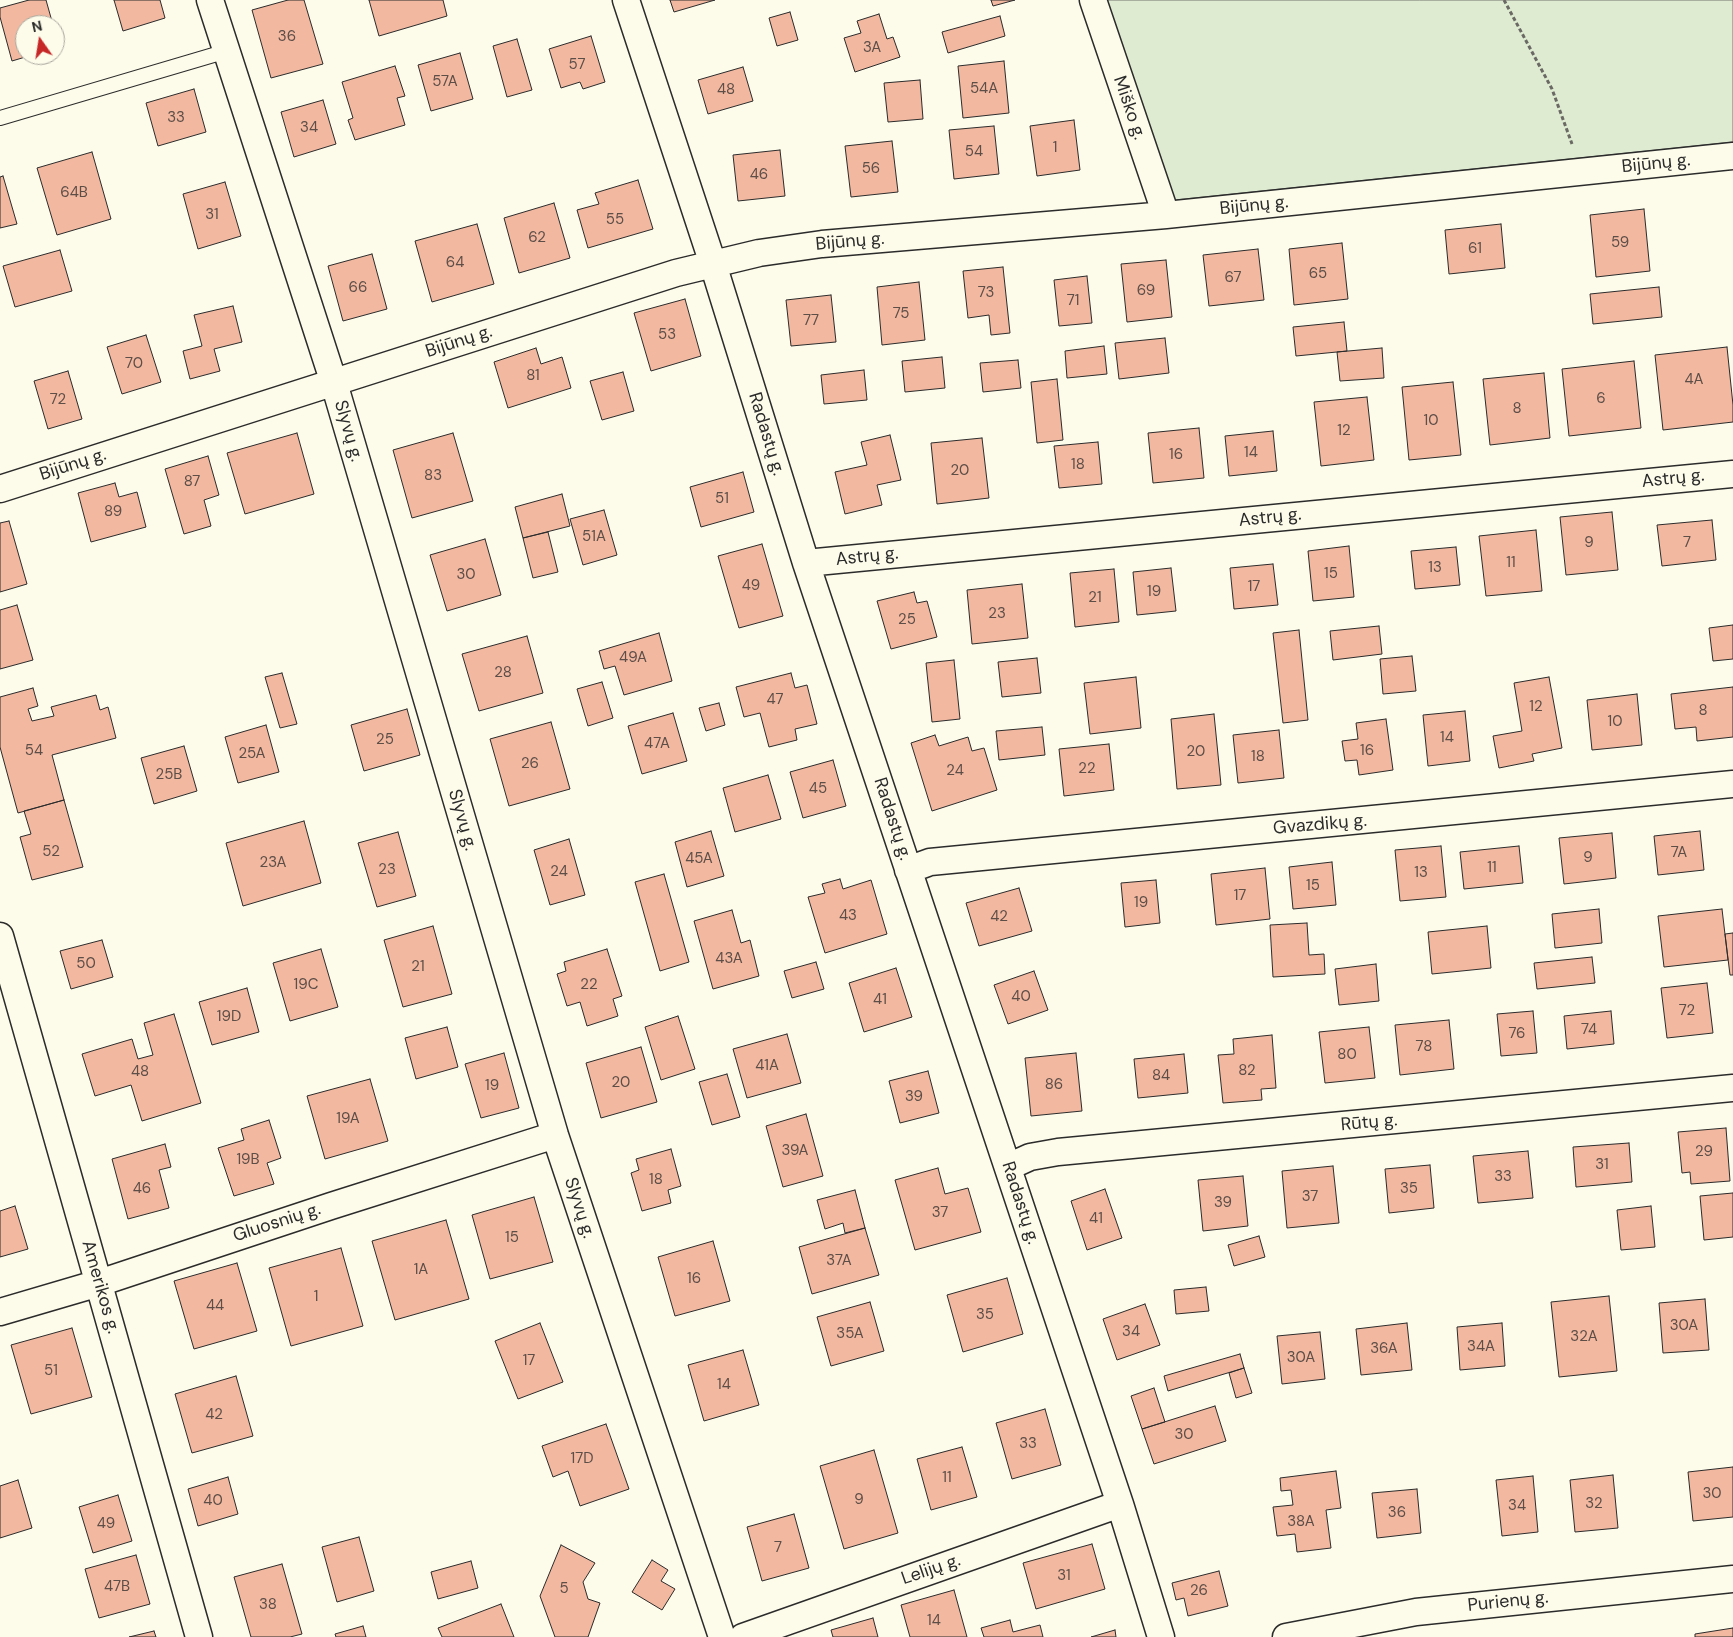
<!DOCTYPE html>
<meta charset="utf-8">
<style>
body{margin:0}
#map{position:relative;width:1733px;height:1637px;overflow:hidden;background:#fdfbea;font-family:"DM Sans",sans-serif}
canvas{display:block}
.north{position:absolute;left:15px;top:15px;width:50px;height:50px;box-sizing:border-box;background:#fdfbea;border:1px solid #a9a89e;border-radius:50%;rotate:347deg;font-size:14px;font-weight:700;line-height:20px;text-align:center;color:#2b2b2b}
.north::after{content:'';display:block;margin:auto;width:18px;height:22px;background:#c62828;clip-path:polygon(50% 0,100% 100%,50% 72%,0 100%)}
</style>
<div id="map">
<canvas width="1733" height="1637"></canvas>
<div class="north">N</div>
</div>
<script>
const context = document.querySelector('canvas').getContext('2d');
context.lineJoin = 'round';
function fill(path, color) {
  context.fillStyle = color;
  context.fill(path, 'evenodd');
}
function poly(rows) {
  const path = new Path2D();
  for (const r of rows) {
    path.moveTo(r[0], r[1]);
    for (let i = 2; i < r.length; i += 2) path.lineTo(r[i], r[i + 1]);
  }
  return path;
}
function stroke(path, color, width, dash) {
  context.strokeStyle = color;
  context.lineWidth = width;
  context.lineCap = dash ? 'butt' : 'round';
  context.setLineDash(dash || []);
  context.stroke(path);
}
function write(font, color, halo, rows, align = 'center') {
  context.font = font + ' "DM Sans",sans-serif';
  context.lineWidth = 4;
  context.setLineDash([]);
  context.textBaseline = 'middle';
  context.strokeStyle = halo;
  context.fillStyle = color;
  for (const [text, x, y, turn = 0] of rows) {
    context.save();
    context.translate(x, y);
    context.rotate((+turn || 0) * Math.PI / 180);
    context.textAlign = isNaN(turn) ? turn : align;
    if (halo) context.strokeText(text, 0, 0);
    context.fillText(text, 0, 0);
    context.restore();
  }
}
const green = poly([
 [1106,0,1733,0,1733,142,1175,200,1106,0]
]);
const building = poly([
 [29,0,46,0,53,25,25,25,25,55,32,55,12,61,0,17,0,8,29,0],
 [114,0,160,0,165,18,123,31,114,0],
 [288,0,304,0,323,64,271,78,252,10,288,0],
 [369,0,443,0,447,16,379,36,369,0],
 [670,0,715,0,674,12,670,0],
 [991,0,1015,0,993,6,991,0],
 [790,12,798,40,777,46,769,18,790,12],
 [879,14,887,39,893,37,900,57,855,72,844,38,861,33,857,21,879,14],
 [1000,16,1005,36,948,53,942,32,1000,16],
 [591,36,605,82,583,89,580,82,561,88,549,49,591,36],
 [517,39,532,90,507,97,493,46,517,39],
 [460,53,473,99,431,111,418,65,460,53],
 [1004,61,1009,113,963,118,958,66,1004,61],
 [395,66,405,96,397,98,405,125,355,140,348,120,353,118,342,82,395,66],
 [743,67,753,101,708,114,698,80,743,67],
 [920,80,923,119,888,122,884,83,920,80],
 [194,89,206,132,158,146,146,103,194,89],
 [323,100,336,144,294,157,281,112,323,100],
 [1074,120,1080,170,1037,176,1030,126,1074,120],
 [994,126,999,174,954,179,949,130,994,126],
 [892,141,898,192,851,197,845,146,892,141],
 [780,150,785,196,738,201,733,155,780,150],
 [92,152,111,219,57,235,37,168,92,152],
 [3,176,17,224,0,228,0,177,3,176],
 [638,180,653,229,588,248,577,210,599,204,595,193,638,180],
 [225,182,241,236,198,249,183,194,225,182],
 [554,203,570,258,519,273,504,218,554,203],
 [1644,209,1650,271,1596,277,1590,215,1644,209],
 [477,224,494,284,432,302,415,241,477,224],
 [1501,224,1505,268,1449,274,1445,230,1501,224],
 [1342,243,1348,299,1294,305,1289,249,1342,243],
 [1258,249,1264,300,1209,306,1203,255,1258,249],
 [60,250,72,291,15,307,3,266,60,250],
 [372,254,387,309,343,321,328,266,372,254],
 [1166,260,1172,317,1127,322,1121,264,1166,260],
 [1003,267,1010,333,991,335,989,315,968,318,963,271,1003,267],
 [1087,276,1092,323,1059,326,1054,280,1087,276],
 [919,282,925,340,882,345,877,287,919,282],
 [1659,287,1662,317,1593,324,1590,294,1659,287],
 [831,295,836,342,791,346,786,300,831,295],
 [685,299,701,356,651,371,634,313,685,299],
 [233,306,242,342,214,349,220,371,190,379,183,351,202,346,194,315,233,306],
 [1344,322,1347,351,1296,356,1293,327,1344,322],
 [146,335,161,382,122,394,107,347,146,335],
 [1165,338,1169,373,1119,379,1115,343,1165,338],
 [1104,346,1107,374,1067,378,1065,351,1104,346],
 [1727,347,1733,405,1733,422,1663,430,1655,355,1727,347],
 [536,348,541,364,562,357,571,388,508,408,494,362,536,348],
 [1382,348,1384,378,1340,381,1337,352,1382,348],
 [942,357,945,388,905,392,902,361,942,357],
 [1018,360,1021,388,983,392,980,363,1018,360],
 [1634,361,1641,428,1569,436,1562,369,1634,361],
 [864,370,867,400,824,404,821,375,864,370],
 [68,371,82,419,48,429,34,381,68,371],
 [623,372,634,411,602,420,590,381,623,372],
 [1544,373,1550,438,1490,445,1483,379,1544,373],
 [1057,379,1063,440,1037,443,1031,382,1057,379],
 [1453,382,1461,455,1409,460,1402,387,1453,382],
 [1367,397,1374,460,1321,466,1314,402,1367,397],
 [1199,428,1204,478,1153,483,1148,433,1199,428],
 [1273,431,1277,471,1229,476,1225,436,1273,431],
 [297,433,314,494,245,514,227,453,297,433],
 [453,433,473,501,412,518,393,450,453,433],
 [890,435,901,480,877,485,882,505,845,514,835,472,867,465,861,442,890,435],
 [982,438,989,498,937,504,931,443,982,438],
 [1098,442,1102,484,1059,488,1054,446,1098,442],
 [208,456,219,495,204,500,211,526,184,534,165,469,208,456],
 [743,472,754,512,701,527,690,487,743,472],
 [115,483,119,497,137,492,146,527,91,542,78,493,115,483],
 [562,494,570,526,523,538,515,507,562,494],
 [604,510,617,555,583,565,570,519,604,510],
 [1612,512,1618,570,1566,575,1560,517,1612,512],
 [1712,520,1716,560,1662,566,1657,525,1712,520],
 [9,521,27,584,0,592,0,523,9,521],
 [1536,530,1542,591,1486,596,1479,536,1536,530],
 [548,532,558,572,533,578,523,538,548,532],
 [485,539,501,595,447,611,430,555,485,539],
 [762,544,783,616,739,628,718,556,762,544],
 [1349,546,1354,597,1313,601,1308,551,1349,546],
 [1456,547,1460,585,1415,589,1411,551,1456,547],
 [1273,564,1278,605,1234,609,1230,568,1273,564],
 [1171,568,1176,611,1137,615,1133,572,1171,568],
 [1114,569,1119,622,1075,627,1070,573,1114,569],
 [1022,584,1028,638,972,644,967,590,1022,584],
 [914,592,917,603,927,601,937,637,891,649,877,601,914,592],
 [17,605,33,660,0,669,0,610,17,605],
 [1733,625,1733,659,1713,661,1709,628,1733,625],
 [1379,626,1382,654,1333,660,1330,631,1379,626],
 [1299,630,1308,720,1283,723,1273,633,1299,630],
 [659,633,672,681,624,695,615,666,604,669,599,651,659,633],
 [527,636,543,693,479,711,462,654,527,636],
 [1412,656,1416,691,1383,694,1380,659,1412,656],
 [1037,658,1041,693,1002,697,998,662,1037,658],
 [954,660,960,719,932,722,926,663,954,660],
 [282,673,297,724,280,728,265,677,282,673],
 [791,673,795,688,807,685,817,724,795,729,797,740,769,747,760,713,744,717,736,687,791,673],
 [1136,677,1141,728,1090,734,1084,683,1136,677],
 [1549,677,1562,748,1532,754,1534,761,1499,768,1493,736,1522,731,1514,683,1549,677],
 [602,682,613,718,588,726,577,689,602,682],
 [1733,687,1733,737,1697,741,1696,727,1675,729,1671,694,1733,687],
 [33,688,38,706,28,709,32,721,54,716,51,707,96,695,100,710,108,707,116,738,52,755,64,800,18,813,0,747,0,697,33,688],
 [1637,694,1642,745,1592,750,1587,700,1637,694],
 [719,703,725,725,706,731,699,708,719,703],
 [407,709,420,755,364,771,351,725,407,709],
 [1465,711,1470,761,1428,766,1423,715,1465,711],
 [673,713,687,761,642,774,628,726,673,713],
 [1214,714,1221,785,1177,789,1171,719,1214,714],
 [1386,719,1393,770,1359,775,1357,760,1345,761,1342,741,1358,739,1356,723,1386,719],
 [551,722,570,789,509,806,490,739,551,722],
 [266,725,279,772,238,783,225,737,266,725],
 [1042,727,1045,755,999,760,996,731,1042,727],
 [1279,730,1284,778,1238,783,1233,735,1279,730],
 [935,735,939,746,968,737,972,751,984,748,997,790,932,811,911,743,935,735],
 [1109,744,1114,790,1064,796,1059,749,1109,744],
 [184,746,197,791,154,804,141,758,184,746],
 [833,760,846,806,803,818,790,772,833,760],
 [768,775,781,819,735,832,723,788,768,775],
 [64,800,83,867,32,880,20,837,31,834,24,811,64,800],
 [304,821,321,883,243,906,226,843,304,821],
 [711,831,724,876,687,887,675,842,711,831],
 [1700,831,1704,870,1658,875,1654,836,1700,831],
 [398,832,416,896,377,907,358,843,398,832],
 [1612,833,1616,878,1564,884,1559,838,1612,833],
 [569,839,585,895,550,905,534,850,569,839],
 [1441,846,1446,897,1400,901,1395,850,1441,846],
 [1519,846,1523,883,1464,889,1460,852,1519,846],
 [1332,862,1336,905,1293,909,1289,867,1332,862],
 [1265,868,1270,919,1216,925,1211,874,1265,868],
 [664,874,689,962,660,971,635,882,664,874],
 [840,879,843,889,871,880,887,934,825,953,808,897,825,893,822,884,840,879],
 [1156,880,1160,923,1125,927,1121,883,1156,880],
 [1019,888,1032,931,979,946,966,903,1019,888],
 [1599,909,1602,943,1555,948,1552,914,1599,909],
 [1722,909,1728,960,1664,967,1658,916,1722,909],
 [732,910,741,943,750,940,759,976,713,989,694,921,732,910],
 [1307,923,1309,955,1324,954,1325,974,1273,977,1270,925,1307,923],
 [433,926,452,994,403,1007,384,940,433,926],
 [1487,926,1491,968,1432,974,1428,932,1487,926],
 [1733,933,1733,975,1730,975,1725,934,1733,933],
 [102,940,113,977,71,989,60,951,102,940],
 [321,949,338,1007,290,1021,273,963,321,949],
 [607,949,622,996,613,999,618,1016,587,1026,580,1002,567,1006,557,974,566,971,564,962,607,949],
 [1592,957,1595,983,1537,989,1534,963,1592,957],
 [816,962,824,989,792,998,784,971,816,962],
 [1376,964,1379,1001,1339,1005,1335,969,1376,964],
 [896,968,912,1017,864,1032,849,983,896,968],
 [1034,971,1048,1010,1008,1024,994,985,1034,971],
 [1707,983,1713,1033,1667,1038,1661,988,1707,983],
 [247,988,259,1032,212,1045,199,1002,247,988],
 [1533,1011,1537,1053,1501,1056,1497,1014,1533,1011],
 [1611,1011,1614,1044,1567,1049,1564,1016,1611,1011],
 [174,1014,201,1103,142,1121,131,1085,95,1096,82,1054,132,1039,138,1059,153,1055,144,1023,174,1014],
 [678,1016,695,1069,661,1080,645,1027,678,1016],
 [1449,1020,1454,1069,1400,1075,1395,1025,1449,1020],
 [447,1027,458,1067,416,1079,405,1038,447,1027],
 [1369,1027,1375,1078,1325,1083,1319,1032,1369,1027],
 [787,1034,801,1083,747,1098,733,1049,787,1034],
 [1272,1035,1276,1088,1261,1089,1262,1100,1223,1103,1218,1055,1234,1054,1233,1039,1272,1035],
 [641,1047,657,1102,601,1118,586,1063,641,1047],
 [504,1053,519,1108,481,1118,465,1064,504,1053],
 [1076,1053,1082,1111,1031,1116,1025,1058,1076,1053],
 [1184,1054,1188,1093,1138,1098,1134,1059,1184,1054],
 [928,1071,939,1113,900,1123,889,1081,928,1071],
 [727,1074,740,1117,712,1125,699,1082,727,1074],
 [370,1079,388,1141,325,1159,307,1096,370,1079],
 [806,1114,823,1176,783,1187,766,1126,806,1114],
 [269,1120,281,1158,267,1163,274,1184,234,1196,218,1148,244,1140,241,1129,269,1120],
 [1726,1128,1730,1181,1691,1184,1690,1172,1682,1173,1678,1132,1726,1128],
 [1629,1143,1632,1182,1576,1187,1573,1147,1629,1143],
 [165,1144,171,1167,159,1170,169,1208,128,1219,112,1159,165,1144],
 [671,1149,681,1186,668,1190,671,1203,642,1211,631,1173,639,1170,636,1159,671,1149],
 [1528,1151,1533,1198,1478,1203,1473,1156,1528,1151],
 [1430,1165,1434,1208,1389,1213,1385,1169,1430,1165],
 [1333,1166,1339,1223,1287,1228,1282,1171,1333,1166],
 [938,1168,945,1194,968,1188,981,1232,915,1250,895,1180,938,1168],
 [1243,1176,1248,1226,1203,1231,1198,1180,1243,1176],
 [1105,1189,1122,1238,1087,1250,1071,1201,1105,1189],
 [855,1190,865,1228,845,1233,843,1223,825,1229,817,1200,855,1190],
 [1733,1193,1733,1237,1704,1240,1700,1196,1733,1193],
 [534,1197,553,1262,490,1279,472,1215,534,1197],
 [15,1206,28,1249,0,1257,0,1211,15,1206],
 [1651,1206,1655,1247,1621,1250,1617,1210,1651,1206],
 [446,1220,469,1299,395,1320,372,1241,446,1220],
 [865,1228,879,1275,812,1294,799,1247,865,1228],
 [1259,1236,1265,1257,1234,1266,1228,1245,1259,1236],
 [713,1241,730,1301,675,1316,658,1257,713,1241],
 [341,1248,363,1326,291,1346,269,1268,341,1248],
 [237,1263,257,1331,194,1349,174,1281,237,1263],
 [1007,1278,1023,1334,963,1352,947,1295,1007,1278],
 [1206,1287,1209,1311,1176,1314,1174,1290,1206,1287],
 [1609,1296,1617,1371,1559,1377,1551,1302,1609,1296],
 [1705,1299,1709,1350,1663,1353,1659,1303,1705,1299],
 [870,1302,884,1351,831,1366,817,1317,870,1302],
 [1145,1304,1160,1345,1117,1360,1103,1319,1145,1304],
 [540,1323,563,1382,518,1399,495,1341,540,1323],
 [1407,1323,1412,1370,1361,1375,1356,1329,1407,1323],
 [1502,1323,1505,1366,1460,1370,1457,1327,1502,1323],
 [72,1328,92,1397,31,1414,11,1345,72,1328],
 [1320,1332,1325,1379,1282,1384,1277,1336,1320,1332],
 [743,1350,759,1405,704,1421,688,1365,743,1350],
 [1240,1354,1244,1368,1168,1391,1164,1376,1240,1354],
 [1244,1368,1252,1393,1236,1398,1229,1373,1244,1368],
 [236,1376,253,1436,192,1453,175,1394,236,1376],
 [1154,1388,1165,1422,1142,1429,1131,1396,1154,1388],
 [1215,1406,1226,1441,1154,1464,1142,1429,1215,1406],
 [1045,1409,1061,1465,1012,1479,996,1423,1045,1409],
 [606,1424,629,1489,580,1506,568,1471,553,1477,542,1446,606,1424],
 [962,1447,977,1497,931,1510,917,1459,962,1447],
 [874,1450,898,1533,844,1549,820,1466,874,1450],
 [1733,1467,1733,1517,1693,1521,1688,1472,1733,1467],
 [1336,1471,1341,1508,1326,1510,1331,1548,1297,1552,1295,1534,1277,1536,1273,1507,1293,1505,1291,1490,1281,1491,1280,1478,1336,1471],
 [1613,1475,1618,1528,1575,1532,1570,1480,1613,1475],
 [1533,1476,1538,1532,1502,1536,1496,1480,1533,1476],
 [228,1477,238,1514,198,1526,188,1489,228,1477],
 [18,1480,32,1528,0,1538,0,1486,18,1480],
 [1417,1489,1421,1533,1377,1538,1372,1493,1417,1489],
 [118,1495,132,1541,93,1553,79,1507,118,1495],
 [794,1514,809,1568,762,1581,747,1527,794,1514],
 [359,1537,374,1591,337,1602,322,1547,359,1537],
 [1092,1544,1105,1589,1036,1609,1023,1563,1092,1544],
 [561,1545,595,1563,583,1582,588,1599,600,1603,588,1637,555,1637,540,1596,561,1545],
 [136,1555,150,1604,99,1618,85,1569,136,1555],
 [652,1560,668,1570,661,1581,675,1589,662,1610,632,1592,652,1560],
 [471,1561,478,1588,438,1599,431,1572,471,1561],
 [282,1564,302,1634,290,1637,251,1637,234,1577,282,1564],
 [1219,1571,1228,1606,1188,1616,1184,1598,1176,1600,1172,1583,1219,1571],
 [954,1590,967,1637,910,1637,901,1605,954,1590],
 [501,1604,514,1637,442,1637,438,1628,501,1604],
 [873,1618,878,1637,833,1637,831,1630,873,1618],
 [1010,1620,1013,1632,1040,1625,1043,1637,984,1637,981,1628,1010,1620],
 [363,1626,366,1637,336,1637,335,1634,363,1626],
 [1733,1628,1733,1637,1695,1637,1695,1634,1733,1628],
 [1115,1630,1116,1637,1091,1637,1115,1630],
 [154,1631,156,1637,129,1637,154,1631]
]);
const path = poly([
 [1504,0,1552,89,1572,144]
]);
const service = poly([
 [0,118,227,51]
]);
const minor = poly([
 [210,0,334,383,555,1135,722,1637],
 [626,0,713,264,806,563,1120,1504,1161,1637],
 [1093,0,1166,215],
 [0,489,676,273,759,253,822,244,1166,215,1733,156],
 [806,563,1733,474],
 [908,870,930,862,1733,784],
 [0,936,199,1637],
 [1008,1167,1030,1157,1058,1152,1733,1088],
 [0,1312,99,1283,331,1206,555,1135],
 [743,1637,1120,1504],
 [1286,1637,1416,1612,1733,1579]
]);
const numberNames = [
 ["36",287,37],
 ["3A",872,48],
 ["57",577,65],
 ["57A",445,82],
 ["54A",984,89],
 ["48",726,90],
 ["33",176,118],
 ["34",309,128],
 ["1",1055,148],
 ["54",974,152],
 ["56",871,169],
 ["46",759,175],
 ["64B",74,193],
 ["31",212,215],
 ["55",615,220],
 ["62",537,238],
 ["59",1620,243],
 ["61",1475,249],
 ["64",455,263],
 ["65",1318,274],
 ["67",1233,278],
 ["66",358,288],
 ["69",1146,291],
 ["73",986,293],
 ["71",1073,301],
 ["75",901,314],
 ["77",811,321],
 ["53",667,335],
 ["70",134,364],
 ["81",533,376],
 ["4A",1694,380],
 ["6",1601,399],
 ["72",58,400],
 ["8",1517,409],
 ["10",1431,421],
 ["12",1344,431],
 ["14",1251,453],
 ["16",1176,455],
 ["18",1078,465],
 ["20",960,471],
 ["83",433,476],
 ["87",192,482],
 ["51",722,499],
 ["89",113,512],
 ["51A",594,537],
 ["9",1589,543],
 ["7",1687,543],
 ["11",1511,563],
 ["13",1435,568],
 ["15",1331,574],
 ["30",466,575],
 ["49",751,586],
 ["17",1254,587],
 ["19",1154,592],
 ["21",1095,598],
 ["23",997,614],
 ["25",907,620],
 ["49A",633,658],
 ["28",503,673],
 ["47",775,700],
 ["12",1536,707],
 ["8",1703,711],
 ["10",1615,722],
 ["14",1447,738],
 ["25",385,740],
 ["47A",657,744],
 ["54",34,751],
 ["16",1367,751],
 ["20",1196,752],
 ["25A",252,754],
 ["18",1258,757],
 ["26",530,764],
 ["22",1087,769],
 ["24",955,771],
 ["25B",169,775],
 ["45",818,789],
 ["52",51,852],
 ["7A",1679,853],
 ["9",1588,858],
 ["45A",699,859],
 ["23A",273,863],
 ["11",1492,868],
 ["23",387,870],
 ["24",559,872],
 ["13",1421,873],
 ["15",1313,886],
 ["17",1240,896],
 ["19",1141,903],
 ["43",848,916],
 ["42",999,917],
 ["43A",729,959],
 ["50",86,964],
 ["21",418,967],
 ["19C",306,985],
 ["22",589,985],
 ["40",1021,997],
 ["41",880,1000],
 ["72",1687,1011],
 ["19D",229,1017],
 ["74",1589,1030],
 ["76",1517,1034],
 ["78",1424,1047],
 ["80",1347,1055],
 ["41A",767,1066],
 ["82",1247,1071],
 ["48",140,1072],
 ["84",1161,1076],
 ["20",621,1083],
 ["86",1054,1085],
 ["19",492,1086],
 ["39",914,1097],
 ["19A",348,1119],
 ["39A",795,1151],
 ["29",1704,1152],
 ["19B",248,1160],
 ["31",1602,1165],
 ["33",1503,1177],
 ["18",656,1180],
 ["46",142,1189],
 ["35",1409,1189],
 ["37",1310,1197],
 ["39",1223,1203],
 ["37",940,1213],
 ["41",1096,1219],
 ["15",512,1238],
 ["37A",839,1261],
 ["1A",421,1270],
 ["16",694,1279],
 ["1",316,1297],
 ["44",215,1306],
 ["35",985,1315],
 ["30A",1684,1326],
 ["34",1131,1332],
 ["35A",850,1334],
 ["32A",1584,1337],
 ["34A",1481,1347],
 ["36A",1384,1349],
 ["30A",1301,1358],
 ["17",529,1361],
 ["51",51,1371],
 ["14",724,1385],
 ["42",214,1415],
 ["30",1184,1435],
 ["33",1028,1444],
 ["17D",582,1459],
 ["11",947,1478],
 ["30",1712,1494],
 ["9",859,1500],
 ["40",213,1501],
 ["32",1594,1504],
 ["34",1517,1506],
 ["36",1397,1513],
 ["38A",1301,1522],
 ["49",106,1524],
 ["7",778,1548],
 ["31",1064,1576],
 ["47B",117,1587],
 ["5",564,1589],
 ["26",1199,1591],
 ["38",268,1605],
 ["14",934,1621]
];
const streetNames = [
 ["Miško g.",1129,108,71],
 ["Bijūnų g.",1656,164,-6],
 ["Bijūnų g.",1254,206,-6],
 ["Bijūnų g.",850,242,-5],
 ["Bijūnų g.",459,342,-18],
 ["Slyvų g.",348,431,74],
 ["Radastų g.",766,434,73],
 ["Bijūnų g.",73,465,-18],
 ["Astrų g.",1673,479,-6],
 ["Astrų g.",1270,518,-6],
 ["Astrų g.",867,557,-6],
 ["Radastų g.",892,819,72],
 ["Slyvų g.",462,820,74],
 ["Gvazdikų g.",1320,825,-5],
 ["Rūtų g.",1369,1123,-5],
 ["Radastų g.",1020,1203,72],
 ["Slyvų g.",579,1208,72],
 ["Gluosnių g.",277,1223,-18],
 ["Amerikos g.",100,1287,74],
 ["Lelijų g.",931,1570,-19],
 ["Purienų g.",1508,1602,-6]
];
fill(green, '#deebd1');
stroke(green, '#74746e', 1);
fill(building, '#f2b8a0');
stroke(building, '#2b2b2b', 1);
stroke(service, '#2b2b2b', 16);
stroke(minor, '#2b2b2b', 29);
stroke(path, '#6a6964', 3, [4, 2.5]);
stroke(service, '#fdfbea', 14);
stroke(minor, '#fdfbea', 26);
write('15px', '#5d4e48', null, numberNames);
write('18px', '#2b2b2b', '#fdfbea', streetNames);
</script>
